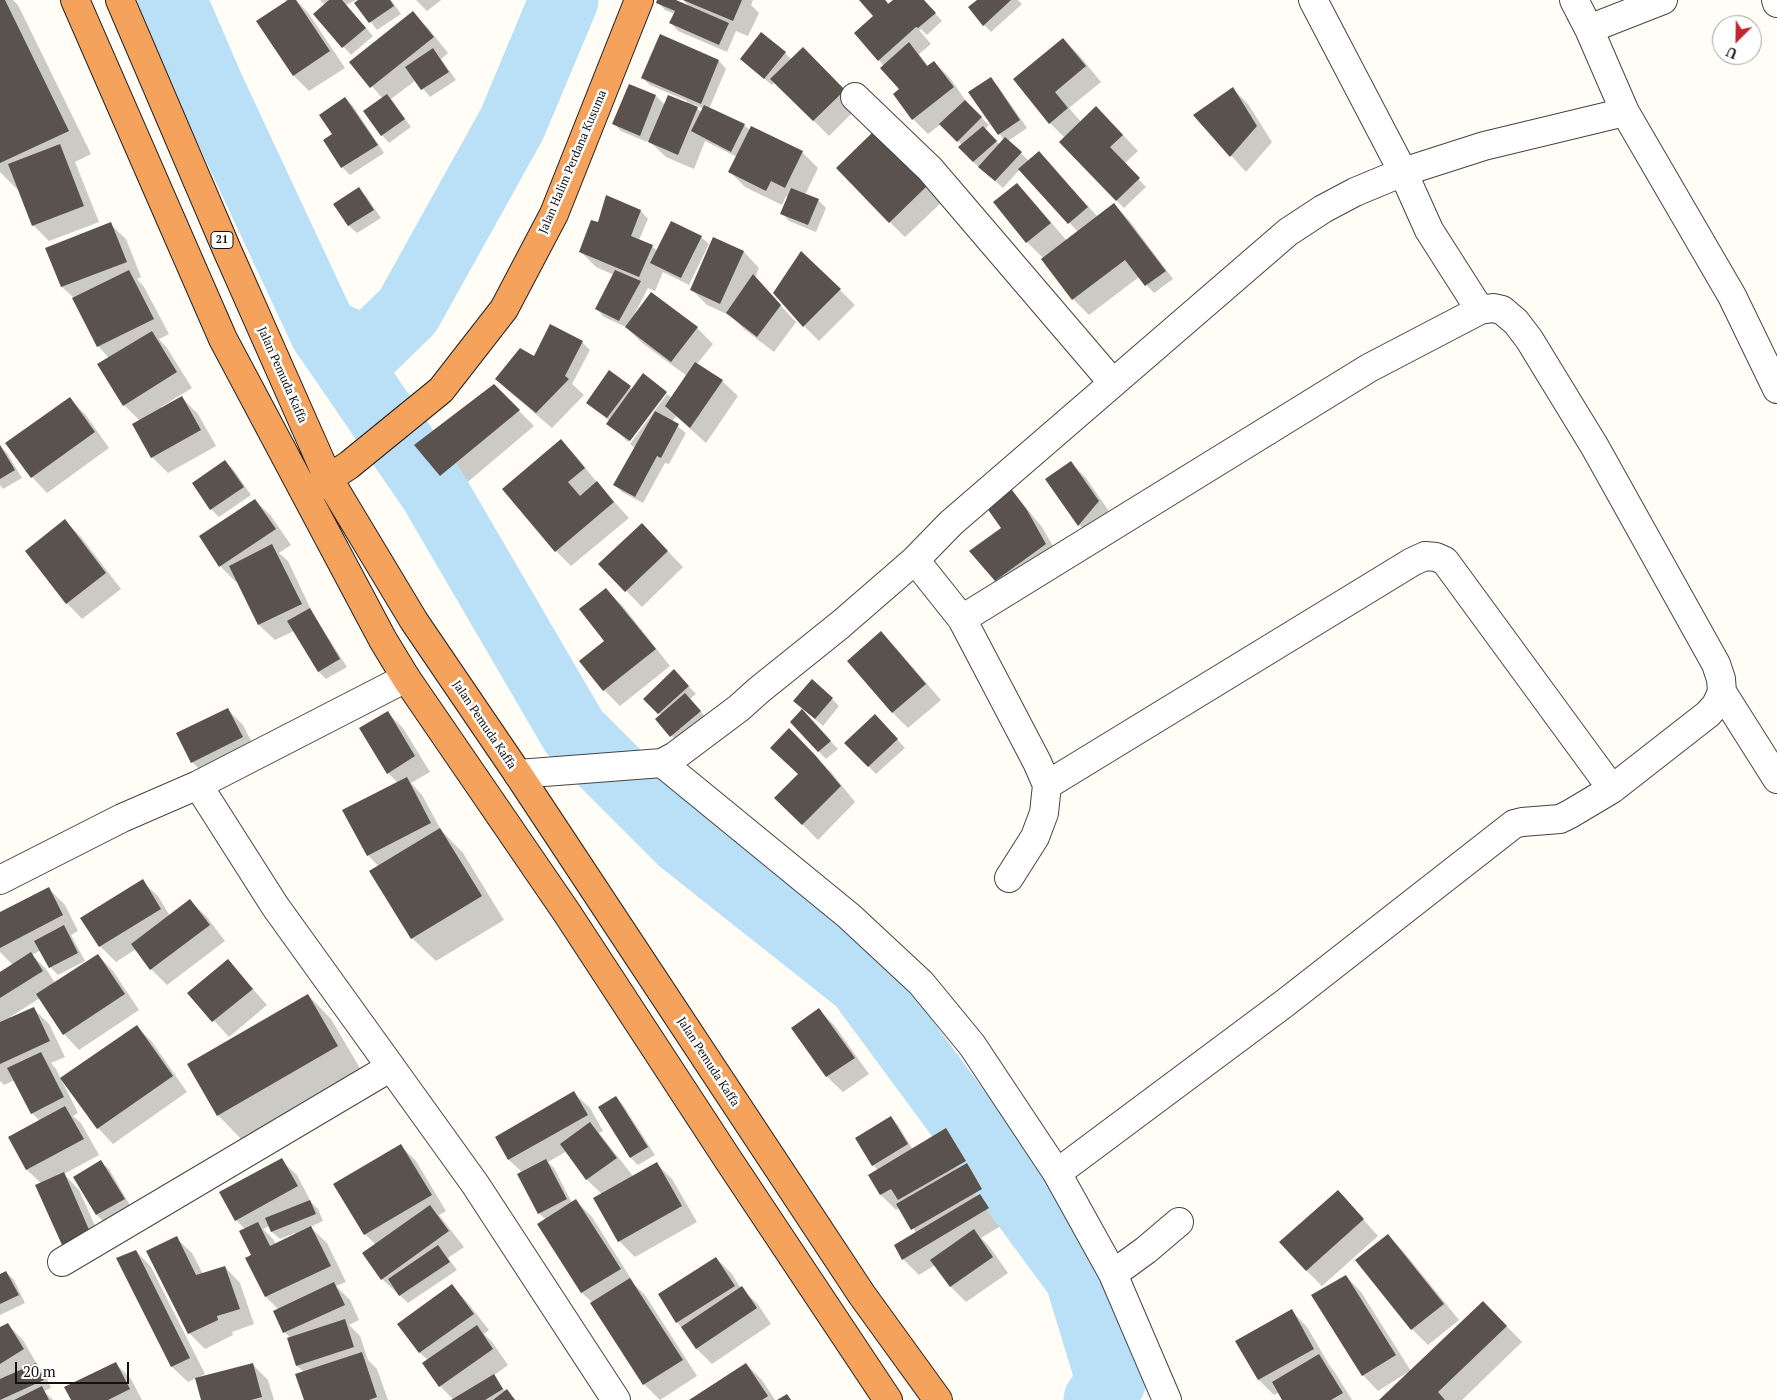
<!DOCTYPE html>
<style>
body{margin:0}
#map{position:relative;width:1777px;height:1400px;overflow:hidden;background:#fffdf5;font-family:"PT Serif",serif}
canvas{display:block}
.north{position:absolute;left:1712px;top:15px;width:50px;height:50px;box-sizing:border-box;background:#fff;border:1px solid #a0a0a0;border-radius:50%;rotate:203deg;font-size:14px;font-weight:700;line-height:20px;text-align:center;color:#111}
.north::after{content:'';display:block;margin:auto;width:18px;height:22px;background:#c4262e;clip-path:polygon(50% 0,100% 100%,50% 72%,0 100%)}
.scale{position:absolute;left:15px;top:1362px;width:114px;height:22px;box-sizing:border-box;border:2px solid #111;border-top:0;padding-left:6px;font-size:15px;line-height:18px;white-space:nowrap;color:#111;-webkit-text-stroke:4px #fff;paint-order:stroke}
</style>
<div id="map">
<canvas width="1777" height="1400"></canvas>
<div class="north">U</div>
<div class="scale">20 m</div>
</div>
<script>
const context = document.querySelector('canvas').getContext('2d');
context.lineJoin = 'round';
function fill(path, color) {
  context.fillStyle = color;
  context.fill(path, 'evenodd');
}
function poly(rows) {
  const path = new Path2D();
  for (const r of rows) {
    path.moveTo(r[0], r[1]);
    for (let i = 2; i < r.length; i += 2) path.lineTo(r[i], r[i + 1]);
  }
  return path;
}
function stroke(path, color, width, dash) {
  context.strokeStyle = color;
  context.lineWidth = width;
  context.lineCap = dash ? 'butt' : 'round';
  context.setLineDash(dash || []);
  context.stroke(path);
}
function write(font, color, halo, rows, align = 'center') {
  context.font = font + ' "PT Serif",serif';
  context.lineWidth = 5;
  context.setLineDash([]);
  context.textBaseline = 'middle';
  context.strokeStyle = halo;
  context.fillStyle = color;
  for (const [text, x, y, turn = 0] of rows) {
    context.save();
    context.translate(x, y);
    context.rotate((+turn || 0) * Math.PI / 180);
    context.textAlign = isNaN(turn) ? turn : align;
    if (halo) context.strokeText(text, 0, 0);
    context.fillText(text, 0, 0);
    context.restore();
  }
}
const shadow = poly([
 [0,0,13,0,18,5,91,154,75,162,99,222,49,241,33,225,19,188,17,189,0,172],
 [285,0,296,0,309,14,345,68,309,91,293,75,287,2],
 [320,0,356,0,346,5,373,36,351,55,314,14,325,5],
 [361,0,391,0,401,14,377,30,356,3],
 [416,0,441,0,427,11],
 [659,0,673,0,690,7,683,0,753,0,751,5,759,13,748,36,736,31,727,52,678,31,671,23,675,14,665,10,658,2],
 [861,0,886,0,890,5,894,0,923,0,942,21,927,35,921,29,919,30,931,44,919,54,929,67,934,62,950,78,968,104,989,125,985,129,1000,145,1004,140,970,92,991,79,998,86,1027,128,1008,141,1029,161,1039,153,1098,217,1114,205,1129,220,1173,279,1154,293,1139,277,1089,315,1073,299,1043,259,1044,259,1027,242,1017,184,1032,200,1067,241,1078,232,1020,169,1003,188,973,162,962,145,941,124,928,134,913,119,901,89,879,60,875,16],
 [979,0,1018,0,1022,4,991,32,984,25],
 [413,13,428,28,448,53,441,59,456,80,430,97,416,80,391,99,411,127,389,143,382,135,383,99,351,62],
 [661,36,719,61,726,69,709,109,744,125,750,130,802,152,818,168,805,195,818,200,826,208,816,232,789,221,782,213,788,197,786,196,782,205,745,187,730,172,737,157,705,141,694,169,666,157,648,140,647,142,621,131,614,124,656,96,665,105,686,104,687,101,650,85,642,78],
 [693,104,704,109,702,113],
 [1063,39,1079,55,1101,82,1069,108,1081,122,1112,123,1138,151,1124,164,1146,187,1124,208,1060,142,1065,138,1050,123],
 [803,49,859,106,829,136,775,82,772,85,749,66,785,53,792,60],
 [1233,89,1248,104,1272,142,1246,172,1195,115],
 [345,98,353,106,384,153,350,175,342,167,334,134],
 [876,131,944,200,905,237,890,222],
 [359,189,366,196,381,218,357,233,349,226,335,204],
 [607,197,641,211,648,219,639,240,652,246,657,251,701,237,709,244,689,285,663,272,655,291,648,288,635,313,636,314,652,294,697,328,713,344,697,364,722,381,738,396,706,443,676,416,672,422,686,433,669,464,665,463,643,503,622,492,615,485,635,448,630,444,667,394,672,398,687,376,642,343,626,327,604,317,597,309,614,275,596,267,580,251,604,227],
 [110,224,126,239,141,277,137,279,144,287,169,334,159,339,167,348,192,388,161,407,162,409,182,398,198,414,216,446,168,473,152,457,140,421,124,405,109,358,98,346,74,298,62,287,47,248],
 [714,239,744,252,759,268,755,278,796,322,774,352,744,329,731,316,707,305,691,289],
 [840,290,855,305,819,341,804,326],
 [582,342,590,350,572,384,584,395,552,428,512,394,496,379,535,358],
 [609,371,633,390,644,375,666,393,665,393,628,442,608,423,610,421,595,410,587,403],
 [494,386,534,426,457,491,416,446],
 [70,399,85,414,109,448,47,493,32,477],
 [561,441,576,456,599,485,629,518,571,566,556,551],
 [0,446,7,453,22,478,3,489,0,485],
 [225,461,233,469,251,495,219,517,211,509,193,483],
 [1071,463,1086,478,1113,517,1095,540,1079,525,1046,480],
 [1009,487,1042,527,1061,560,1011,596,995,581],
 [255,500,271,516,291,545,279,553,288,561,313,614,347,667,326,679,319,672,294,631,275,640,259,625,238,580,236,582,220,566],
 [65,521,81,537,121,589,82,619,67,603],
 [657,540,683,567,642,607,600,564],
 [606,590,622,605,670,666,620,706,604,690],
 [881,633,896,648,941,700,908,728,893,713,848,661],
 [681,678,696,694,690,699,707,719,679,744,657,719,661,715,644,699],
 [832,699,839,706,823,726,802,708],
 [227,709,243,725,257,753,208,778,192,762,178,733],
 [388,713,403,728,430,772,411,783,422,795,441,830,463,853,504,920,436,961,412,938,371,871,379,867,368,855,398,783,388,773],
 [809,719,838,749,826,759,791,722],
 [883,724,905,748,876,774,846,743],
 [789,730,831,772,855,802,818,840,776,798,799,774],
 [142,881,158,896,170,916,190,901,206,916,225,941,167,985,151,969,136,949,116,962,100,946,82,918],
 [49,889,65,905,78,931,71,935,85,961,58,975,50,967,41,950,32,955,46,969,55,983,98,955,113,971,139,1010,79,1050,64,1034,40,998,10,1017,11,1019,33,1008,49,1024,65,1057,51,1063,56,1069,61,1079,137,1027,152,1042,187,1092,113,1144,98,1128,62,1081,78,1113,73,1116,81,1123,99,1155,64,1174,79,1190,105,1248,79,1260,63,1244,42,1184,27,1170,9,1137,40,1121,32,1113,15,1080,4,1085,0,1081,0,972,13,965,0,952,0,913],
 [228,961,267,1005,229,1037,189,993],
 [308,995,331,1019,361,1070,241,1139,218,1115,188,1064],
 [819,1010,834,1025,869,1074,843,1092,827,1077,793,1028],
 [574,1093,590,1108,603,1131,599,1133,633,1176,656,1163,672,1179,697,1222,635,1257,619,1241,602,1194,587,1180,567,1151,548,1162,554,1168,572,1203,576,1201,592,1217,635,1285,645,1295,697,1376,660,1400,644,1384,593,1303,582,1293,539,1224,546,1220,539,1213,519,1174,522,1172,509,1160,496,1137],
 [616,1097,623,1105,655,1155,638,1165,631,1158,599,1107],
 [891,1117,898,1125,913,1150,946,1130,962,1146,997,1205,992,1207,1004,1224,981,1238,989,1246,1008,1273,966,1302,951,1287,935,1265,919,1275,903,1259,916,1233,900,1208,896,1210,881,1195,869,1176,878,1170,873,1165,857,1138],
 [401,1146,416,1161,446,1211,439,1215,464,1247,448,1258,457,1270,408,1303,382,1279,376,1245,365,1234],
 [281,1160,297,1175,311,1202,318,1209,323,1221,310,1227,327,1243,346,1282,336,1286,350,1300,359,1320,349,1325,360,1336,368,1360,377,1369,388,1400,306,1400,304,1372,297,1366,291,1338,284,1332,278,1309,266,1297,247,1258,252,1256,245,1229,236,1220],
 [270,1226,272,1232,280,1239,295,1233,296,1235,276,1244,273,1239,263,1229],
 [101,1162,109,1169,131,1207,104,1222,97,1215],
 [1353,1208,1378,1236,1322,1286,1306,1270],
 [1388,1236,1403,1251,1459,1320,1428,1345,1412,1329,1357,1260],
 [176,1238,192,1253,203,1274,225,1267,240,1283,254,1324,232,1332,233,1335,205,1349,189,1333,148,1251],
 [136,1251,151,1267,205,1374,199,1377,252,1364,268,1380,274,1400,202,1400,196,1378,188,1382,172,1367,118,1259],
 [716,1258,732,1274,741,1289,757,1303,771,1324,712,1364,696,1348,677,1322],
 [6,1272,14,1280,25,1303,0,1315,0,1275],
 [1346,1276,1361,1292,1411,1371,1483,1302,1522,1342,1462,1400,1381,1400,1408,1372,1378,1391,1363,1375],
 [452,1286,467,1302,489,1330,484,1334,492,1342,508,1365,493,1376,506,1392,516,1400,454,1400,440,1386,428,1360,420,1353,399,1324],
 [1292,1311,1307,1327,1330,1366,1334,1371,1352,1400,1284,1400,1280,1392,1274,1395,1259,1380,1237,1342],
 [7,1324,23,1340,38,1366,44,1372,51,1388,44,1391,53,1400,0,1400,0,1329],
 [115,1363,131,1379,142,1400,73,1400],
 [746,1364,762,1380,775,1400,691,1400]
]);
const river = poly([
 [172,0,209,86,324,332,434,492,574,732,683,841,861,982,1079,1277,1111,1382,1098,1400],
 [324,332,367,351,408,311,512,124,564,0]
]);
const building = poly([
 [0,0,5,0,69,131,0,163],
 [288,0,296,0,330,51,293,76,256,21],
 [329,0,342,0,366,28,342,48,313,14],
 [358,0,390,0,394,6,369,23,354,3],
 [657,0,676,0,729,23,719,45,669,23,675,11,656,3],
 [683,0,742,0,733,21],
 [859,0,885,0,888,4,893,0,924,0,936,13,918,28,916,27,878,61,854,33,873,16],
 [977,0,1011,0,983,26,968,7],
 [413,11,434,37,370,88,349,62],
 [761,32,786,52,764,79,740,59],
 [660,34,719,60,701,104,641,78],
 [1063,38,1086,66,1055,92,1068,108,1049,124,1013,79],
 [909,42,927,66,934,61,954,87,912,120,893,94,899,89,880,68],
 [803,47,845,90,813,121,770,79],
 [433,48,449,72,421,90,405,67],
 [991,77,1020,120,998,135,968,92],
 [629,84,656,95,640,136,612,124],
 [1233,87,1257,126,1230,157,1193,115],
 [387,94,405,119,381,136,363,111],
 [668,95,698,107,678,155,648,142],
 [345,97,378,145,341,168,323,140,332,134,319,115],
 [965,100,982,117,957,142,939,124],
 [704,105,745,124,731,152,691,131],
 [1096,106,1123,135,1110,147,1140,178,1116,201,1059,142],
 [751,126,803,151,785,188,771,181,766,191,728,172],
 [983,126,997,141,973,162,958,147],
 [876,129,929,184,889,223,836,168],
 [1005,137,1022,152,995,181,978,167],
 [60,144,84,206,32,226,8,164],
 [1039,151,1088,207,1068,224,1018,169],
 [1017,183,1051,223,1026,243,993,202],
 [359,187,374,210,348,226,333,204],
 [791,188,819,199,808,225,780,214],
 [606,195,641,210,631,236,653,245,639,277,579,252,591,220,598,222],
 [1114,203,1166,271,1145,286,1125,260,1072,300,1041,259],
 [671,221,702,236,681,278,650,263],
 [111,222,127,262,61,287,45,248],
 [713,237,744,251,720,304,690,290],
 [801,251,841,289,803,327,773,293],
 [129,270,154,319,97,347,72,298],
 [615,270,641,281,619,321,595,309],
 [753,274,781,305,757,337,726,313],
 [651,292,698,327,671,362,625,327],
 [550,324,583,341,565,376,569,379,536,413,495,379,520,348,534,356],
 [152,331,177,372,123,406,97,364],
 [695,362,723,380,690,428,665,406],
 [609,370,631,386,607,418,586,403],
 [643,373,667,392,630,441,606,424],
 [494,384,520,410,440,476,414,445],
 [182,396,201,430,151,458,132,424],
 [70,397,95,432,31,478,5,443],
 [655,411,679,424,661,458,657,456,635,497,613,485],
 [561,439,585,468,568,482,580,496,597,481,614,502,555,552,502,489],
 [0,445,15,470,0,479],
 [225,460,244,487,210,510,192,483],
 [1071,461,1099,501,1078,526,1045,479],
 [1009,486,1027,510,1046,544,995,581,969,551,1001,528,984,504],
 [255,499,276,529,219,567,199,536],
 [65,519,106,573,66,604,25,551],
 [642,523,668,551,625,592,598,564],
 [272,544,302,604,258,625,229,566],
 [606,588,656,649,603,691,579,661,604,641,579,609],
 [310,608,340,659,318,672,287,621],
 [881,631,926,684,892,713,847,661],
 [674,669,689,686,658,714,643,699],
 [812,679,833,698,815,719,793,701],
 [685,693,701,711,670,737,655,719],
 [228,708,243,737,191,763,176,733],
 [802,709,831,741,818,752,790,722],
 [388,711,415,756,387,774,359,728],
 [875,714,898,739,868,767,844,743],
 [789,728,815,755,841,786,802,825,774,798,798,774,770,748],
 [407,777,431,823,367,856,342,810],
 [440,828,482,896,411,939,369,871],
 [143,879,161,909,99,947,80,918],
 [49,887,63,915,0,948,0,912],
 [190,899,210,925,150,970,131,944],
 [64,925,78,953,49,968,34,941],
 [31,952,43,971,0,998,0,972],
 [98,954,125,994,63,1035,36,994],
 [228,959,253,989,212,1022,187,993],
 [308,994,338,1046,217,1116,187,1064],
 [34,1007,50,1041,0,1064,0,1022],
 [819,1008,855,1058,826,1077,791,1028],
 [137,1025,173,1076,97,1129,60,1078],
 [41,1052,64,1097,31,1114,7,1068],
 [574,1091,588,1115,508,1160,495,1137],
 [616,1096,648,1147,630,1158,598,1107],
 [65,1106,84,1139,26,1170,8,1137],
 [891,1116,908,1144,872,1166,855,1138],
 [590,1122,617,1158,586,1180,560,1144],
 [946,1128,966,1161,898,1200,891,1189,880,1195,868,1175],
 [401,1144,432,1195,364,1235,333,1184],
 [282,1158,298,1186,235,1221,219,1192],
 [546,1159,567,1199,538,1214,517,1174],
 [101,1160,125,1199,96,1215,73,1177],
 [657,1162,682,1206,618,1242,593,1198],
 [967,1163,982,1189,911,1230,896,1204],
 [64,1172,90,1232,62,1245,35,1185],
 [1338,1190,1364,1219,1306,1271,1279,1242],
 [980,1194,989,1208,902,1260,894,1245],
 [576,1199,621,1269,581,1293,537,1224],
 [310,1200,316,1214,271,1232,265,1218],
 [430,1205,449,1231,381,1280,362,1253],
 [258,1222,270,1246,311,1226,331,1266,265,1297,245,1258,251,1255,239,1231],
 [974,1229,993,1257,950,1287,930,1260],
 [1388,1234,1444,1304,1411,1330,1355,1260],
 [177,1236,196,1275,225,1266,240,1309,217,1316,218,1320,188,1334,146,1251],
 [438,1245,450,1262,399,1296,388,1279],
 [136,1250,190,1358,171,1367,116,1258],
 [716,1257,735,1286,676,1323,658,1294],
 [6,1271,19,1295,0,1304,0,1274],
 [1346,1275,1396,1355,1362,1376,1311,1295],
 [630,1278,683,1360,643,1385,590,1303],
 [334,1282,345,1305,283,1333,273,1311],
 [452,1284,474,1314,419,1353,397,1324],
 [742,1286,757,1308,696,1349,681,1327],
 [1483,1301,1507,1326,1438,1392,1445,1400,1379,1400],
 [1292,1309,1314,1349,1258,1380,1235,1341],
 [345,1319,354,1347,296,1366,287,1338],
 [8,1323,24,1349,0,1364,0,1327],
 [477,1325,493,1349,439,1387,422,1363],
 [362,1352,377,1397,369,1400,304,1400,295,1374],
 [1319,1354,1343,1393,1331,1400,1282,1400,1272,1382],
 [116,1362,130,1389,108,1400,71,1400,64,1387],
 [36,1363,44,1380,0,1400,0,1379],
 [253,1363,262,1397,251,1400,201,1400,195,1378],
 [746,1363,768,1396,762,1400,689,1400],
 [494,1374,503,1389,485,1400,451,1400],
 [42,1386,49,1400,14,1400],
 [507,1389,515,1400,493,1400],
 [787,1394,791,1400,777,1400]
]);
const minor = poly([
 [1574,0,1589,29,1625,112,1732,296,1777,389],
 [1776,0,1777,3],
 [1589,29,1663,0],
 [855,97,930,169,1113,383],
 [915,560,962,619,1369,368,1480,310,1429,230,1403,172,1313,0],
 [962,619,1037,762,1047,785,1044,813,1035,837,1009,878],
 [1722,692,1777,779],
 [662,763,675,756,739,708,759,690,840,625,915,560,951,523,1288,232,1323,209,1355,192,1403,172,1484,146,1625,112],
 [518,774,662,763,849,916,921,983,972,1045,1057,1173,1113,1274,1167,1400],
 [198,785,275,906,475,1184,616,1400],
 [1047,785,1412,562,1425,556,1436,557,1445,561,1612,789],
 [0,880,122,818,198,785,406,678],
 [1057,1173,1285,1003,1514,824,1522,822,1560,819,1570,814,1612,789,1708,714,1716,705,1722,692,1721,679,1716,664,1595,447,1529,339,1516,322,1502,310,1493,308,1480,310],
 [62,1262,391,1067],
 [1113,1274,1146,1250,1179,1222]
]);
const highway = poly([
 [75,0,223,339,383,640,406,678,567,913,729,1161,888,1400],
 [120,0,227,250,328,478,414,621,518,774,862,1295,938,1400],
 [313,489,349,465,441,390,504,309,554,214,639,0]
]);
const shields = [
 [222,240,22]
];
const shieldNames = [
 ["21",222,240]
];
const streetNames = [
 ["Jalan Halim Perdana Kusuma",573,162,-67],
 ["Jalan Pemuda Kaffa",282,375,66],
 ["Jalan Pemuda Kaffa",484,725,56],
 ["Jalan Pemuda Kaffa",708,1062,57]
];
fill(shadow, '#0003');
stroke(river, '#b9e0f7', 69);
fill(building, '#5a524d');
stroke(minor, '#444', 30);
stroke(highway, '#222', 30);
stroke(minor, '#fff', 28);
stroke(highway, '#f5a25d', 28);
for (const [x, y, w] of shields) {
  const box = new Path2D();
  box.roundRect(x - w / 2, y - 8.5, w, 17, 4);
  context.fillStyle = '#fff';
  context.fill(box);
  stroke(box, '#111', 1);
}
write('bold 11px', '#111', null, shieldNames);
write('12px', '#111', '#fff', streetNames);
</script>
